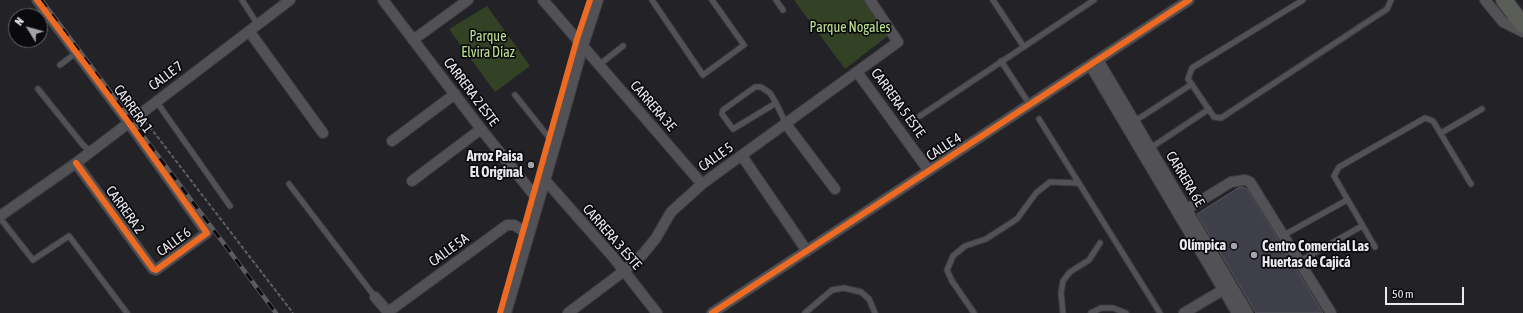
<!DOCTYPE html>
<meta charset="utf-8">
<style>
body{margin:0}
#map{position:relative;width:1523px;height:313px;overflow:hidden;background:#222227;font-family:"Asap Condensed",sans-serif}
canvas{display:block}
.north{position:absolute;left:8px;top:8px;width:40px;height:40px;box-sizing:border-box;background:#0a0a0e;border:1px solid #636368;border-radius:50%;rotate:307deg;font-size:11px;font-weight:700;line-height:16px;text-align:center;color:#e9e9ef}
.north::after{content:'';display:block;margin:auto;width:14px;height:18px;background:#a3a3a9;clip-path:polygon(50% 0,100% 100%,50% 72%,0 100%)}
.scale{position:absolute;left:1385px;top:287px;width:79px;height:18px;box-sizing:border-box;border:2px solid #e9e9ef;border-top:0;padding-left:5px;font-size:12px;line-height:14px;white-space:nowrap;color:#e9e9ef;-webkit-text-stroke:3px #0a0a0e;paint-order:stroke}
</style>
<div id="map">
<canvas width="1523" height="313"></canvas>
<div class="north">N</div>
<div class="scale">50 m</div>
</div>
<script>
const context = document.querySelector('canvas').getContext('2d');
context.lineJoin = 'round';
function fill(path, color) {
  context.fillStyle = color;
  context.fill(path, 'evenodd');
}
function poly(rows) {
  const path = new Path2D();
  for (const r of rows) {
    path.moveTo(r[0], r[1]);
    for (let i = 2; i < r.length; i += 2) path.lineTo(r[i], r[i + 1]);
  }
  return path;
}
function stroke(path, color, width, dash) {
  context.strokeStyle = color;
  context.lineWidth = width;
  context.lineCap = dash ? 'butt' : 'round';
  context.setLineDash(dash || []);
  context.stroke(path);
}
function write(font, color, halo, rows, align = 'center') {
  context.font = font + ' "Asap Condensed",sans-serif';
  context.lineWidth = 3.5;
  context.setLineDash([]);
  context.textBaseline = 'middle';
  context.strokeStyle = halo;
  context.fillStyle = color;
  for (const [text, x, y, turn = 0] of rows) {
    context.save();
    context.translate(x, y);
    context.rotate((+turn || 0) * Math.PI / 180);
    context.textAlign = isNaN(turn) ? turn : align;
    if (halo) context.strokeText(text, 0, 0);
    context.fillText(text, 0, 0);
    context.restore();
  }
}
const green = poly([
 [794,0,864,0,889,35,845,69],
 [487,6,530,66,495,92,449,29]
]);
const building = poly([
 [1242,187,1247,189,1323,313,1256,313,1197,214,1238,188,1242,187]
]);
const path = poly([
 [146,122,293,313]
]);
const service = poly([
 [242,0,258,25],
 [652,0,703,75,744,45,712,0],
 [776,0,783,10],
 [993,0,1024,47],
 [1303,0,1192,68,1188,79,1214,117,1221,118,1387,9,1391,0],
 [1001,61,1030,105],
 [60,65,76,53],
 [599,65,623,46],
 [38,89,83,145,90,151],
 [515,95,555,145],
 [156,101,230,206],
 [776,103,733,129,722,114,723,110,755,87,761,87,770,93,776,103,786,124],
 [920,116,1094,0],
 [1039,119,1160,313],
 [1135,121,1192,84],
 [1441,133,1482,109],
 [1150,146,1155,145,1209,109],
 [289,184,375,297],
 [0,218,33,260,69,236,127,313],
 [1284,235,1347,200],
 [1375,247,1334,176,1339,167,1425,118,1433,121,1471,184],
 [1300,261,1362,226],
 [805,313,832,290,844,288,861,292,869,299,875,313],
 [974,313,952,281,947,270,953,256,965,246,986,239,1017,219,1036,193,1050,182,1077,183],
 [1063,313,1061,293,1063,281,1070,272,1089,260,1100,243],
 [1091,313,1101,308,1113,308,1126,313]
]);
const minor = poly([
 [37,0,129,123,207,233,156,270,153,269,76,163],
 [383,0,481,129,538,200],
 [543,0,702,184],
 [1485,0,1503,22,1523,32],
 [249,31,323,133],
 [413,40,468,0],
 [1098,60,1248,313],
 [1090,65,1237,313],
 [857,72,929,171],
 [786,124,835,189],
 [392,141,455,94],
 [742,156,807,251],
 [545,180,613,257,657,313],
 [412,181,481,129],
 [1187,209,1231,182,1245,180,1250,182,1331,313],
 [0,216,76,163,290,0],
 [375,297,389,313],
 [388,312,507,225,514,225,528,234],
 [506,313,555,146,583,46,598,0],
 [568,313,624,271,643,254,656,238,671,212,702,184,898,42,870,0],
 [712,313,1189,0],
 [1184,313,1228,287]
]);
const trunk = poly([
 [1504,0,1523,25]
]);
const rail = poly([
 [41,0,276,313]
]);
const cycleway = poly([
 [37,0,129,123,207,233,156,270,153,269,76,163],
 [500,313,577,39,590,0],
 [712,313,1189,0]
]);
const markers = [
 [531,165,4,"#a3a3a9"],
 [1234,246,4,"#a3a3a9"],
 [1254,255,4,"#a3a3a9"]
];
const parkNames = [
 ["Parque Nogales",850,28],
 ["Parque",488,37],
 ["Elvira Díaz",488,53]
];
const streetNames = [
 ["CALLE 7",166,76,-37],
 ["CARRERA 2 ESTE",471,92,53],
 ["CARRERA 5 ESTE",898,103,54],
 ["CARRERA 3E",653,106,49],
 ["CARRERA 1",133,109,54],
 ["CALLE 4",944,147,-33],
 ["CALLE 5",716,157,-35],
 ["CARRERA 6E",1185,179,59],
 ["CARRERA 2",125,210,54],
 ["CARRERA 3 ESTE",612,237,49],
 ["CALLE 6",174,242,-36],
 ["CALLE 5A",449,250,-36]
];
const poiNames = [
 ["Arroz Paisa",523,157],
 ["El Original",523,173],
 ["Olímpica",1226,246],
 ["Centro Comercial Las",1262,247,"left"],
 ["Huertas de Cajicá",1262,263,"left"]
];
fill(green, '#334224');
fill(building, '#3f3f4a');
stroke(building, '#57575b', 1);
stroke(service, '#3c3c40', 7);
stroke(minor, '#3c3c40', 12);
stroke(trunk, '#3c3c40', 18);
stroke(path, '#5f5f62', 2, [4, 2]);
stroke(service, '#525256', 5);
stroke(minor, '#525256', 10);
stroke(trunk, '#5a5e56', 16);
stroke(rail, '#5c5c5f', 4.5);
stroke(rail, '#0a0a0e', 3, [9]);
stroke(cycleway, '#ed6a23', 6);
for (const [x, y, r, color] of markers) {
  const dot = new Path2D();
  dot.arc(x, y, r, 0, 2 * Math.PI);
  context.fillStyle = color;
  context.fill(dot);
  stroke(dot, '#0a0a0e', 1.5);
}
write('14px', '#bbe18e', '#0a0a0e', parkNames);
write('14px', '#e9e9ef', '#0a0a0e', streetNames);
write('bold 14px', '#e9e9ef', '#0a0a0e', poiNames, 'right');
</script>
